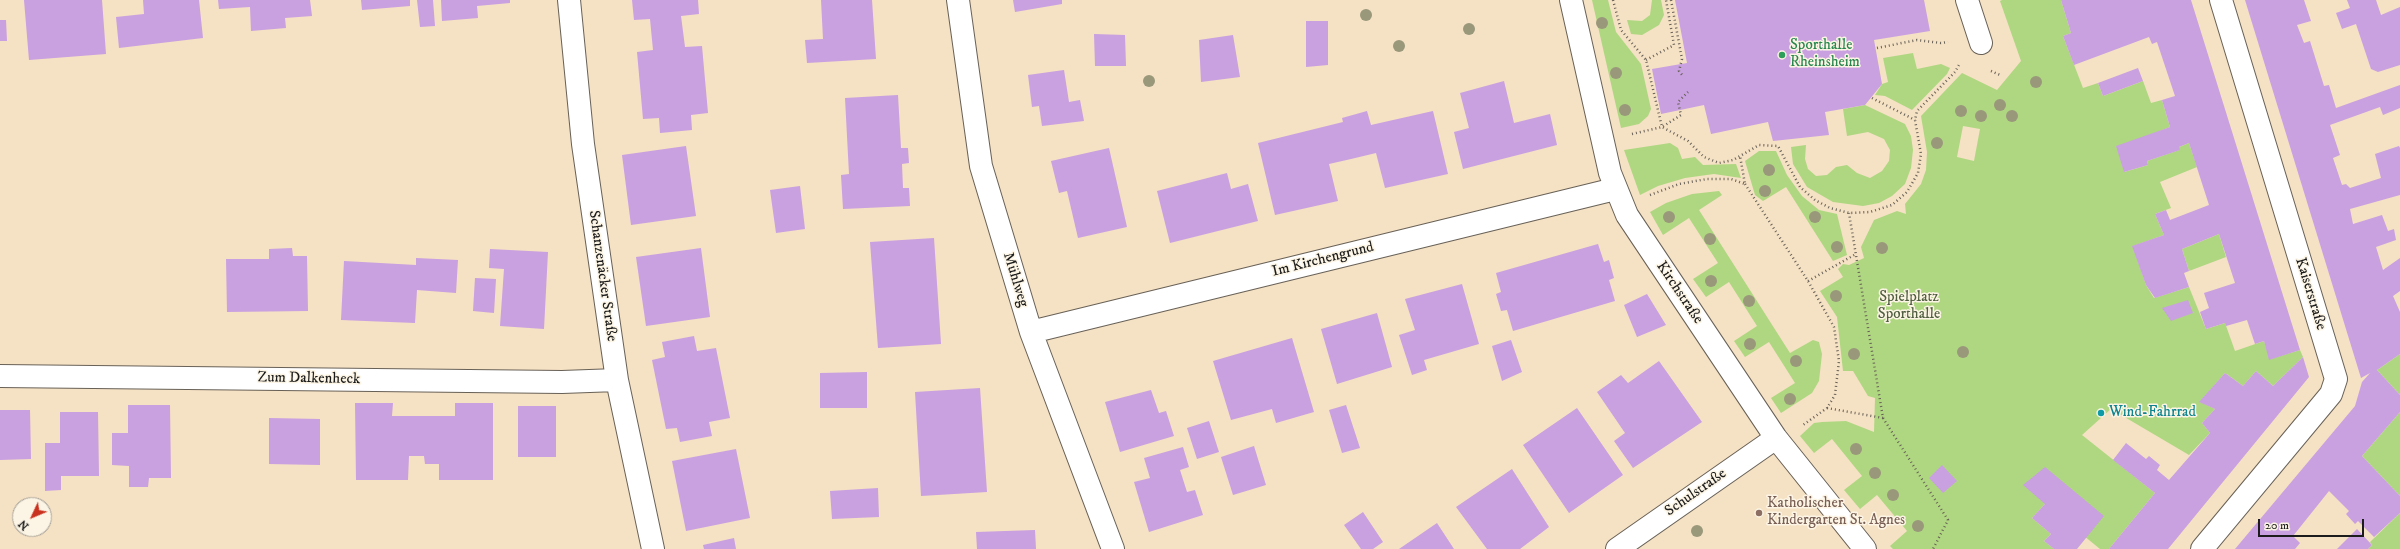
<!DOCTYPE html>
<meta charset="utf-8">
<style>
body{margin:0}
#map{position:relative;width:2400px;height:549px;overflow:hidden;background:#f5e1c4;font-family:"IM FELL DW Pica",serif}
canvas{display:block}
.north{position:absolute;left:12px;top:497px;width:40px;height:40px;box-sizing:border-box;background:#fcf5e5;border:1px solid #a29e95;border-radius:50%;rotate:226deg;font-size:11px;font-weight:700;line-height:16px;text-align:center;color:#1c1c1c}
.north::after{content:'';display:block;margin:auto;width:14px;height:18px;background:#c8321e;clip-path:polygon(50% 0,100% 100%,50% 72%,0 100%)}
.scale{position:absolute;left:2258px;top:519px;width:106px;height:18px;box-sizing:border-box;border:2px solid #1c1c1c;border-top:0;padding-left:5px;font-size:12px;line-height:14px;white-space:nowrap;color:#1c1c1c;-webkit-text-stroke:3px #fcf5e5;paint-order:stroke}
</style>
<div id="map">
<canvas width="2400" height="549"></canvas>
<div class="north">N</div>
<div class="scale">20 m</div>
</div>
<script>
const context = document.querySelector('canvas').getContext('2d');
context.lineJoin = 'round';
function fill(path, color) {
  context.fillStyle = color;
  context.fill(path, 'evenodd');
}
function poly(rows) {
  const path = new Path2D();
  for (const r of rows) {
    path.moveTo(r[0], r[1]);
    for (let i = 2; i < r.length; i += 2) path.lineTo(r[i], r[i + 1]);
  }
  return path;
}
function stroke(path, color, width, dash) {
  context.strokeStyle = color;
  context.lineWidth = width;
  context.lineCap = dash ? 'butt' : 'round';
  context.setLineDash(dash || []);
  context.stroke(path);
}
function write(font, color, halo, rows, align = 'center') {
  context.font = font + ' "IM FELL DW Pica",serif';
  context.lineWidth = 3;
  context.setLineDash([]);
  context.textBaseline = 'middle';
  context.strokeStyle = halo;
  context.fillStyle = color;
  for (const [text, x, y, turn = 0] of rows) {
    context.save();
    context.translate(x, y);
    context.rotate((+turn || 0) * Math.PI / 180);
    context.textAlign = isNaN(turn) ? turn : align;
    if (halo) context.strokeText(text, 0, 0);
    context.fillText(text, 0, 0);
    context.restore();
  }
}
const green = poly([
 [1592,0,1608,0,1616,32,1641,64,1651,109,1648,116,1639,124,1621,128],
 [1652,0,1661,0,1664,15,1659,25,1642,35,1631,34,1627,20,1642,21,1650,15],
 [2002,0,2061,0,2071,33,2063,36,2083,88,2098,83,2103,96,2143,81,2151,103,2162,100,2170,127,2139,139,2124,172,2148,165,2147,161,2179,150,2179,147,2189,143,2197,167,2160,182,2171,208,2155,214,2164,235,2133,246,2146,285,2154,298,2189,287,2206,329,2225,323,2235,351,2264,341,2270,359,2300,350,2303,357,2273,386,2256,371,2243,386,2225,373,2200,402,2215,409,2202,423,2210,433,2189,455,2111,409,2082,435,2155,493,2109,549,2100,549,2045,504,2032,518,2051,534,2044,541,2054,549,1893,549,1890,546,1907,531,1877,495,1860,509,1844,490,1862,476,1832,439,1814,453,1800,436,1814,423,1822,422,1846,421,1874,432,1875,398,1868,396,1853,371,1843,371,1837,317,1820,291,1843,277,1838,269,1843,264,1849,265,1864,258,1861,247,1874,220,1897,211,1906,214,1905,204,1921,184,1926,170,1927,152,1921,116,1962,73,1997,90,2021,61,2000,1],
 [1963,126,1980,129,1974,161,1957,157],
 [1913,53,1917,69,1941,64,1950,68,1947,74,1912,110,1885,96,1875,95,1882,84,1888,82,1883,58],
 [1865,105,1905,124,1911,136,1913,150,1911,168,1905,184,1892,196,1879,203,1863,206,1833,202,1807,187,1793,164,1791,147,1806,145,1805,159,1808,169,1816,176,1827,175,1836,167,1847,165,1857,173,1870,178,1882,171,1889,161,1890,150,1884,139,1868,132,1847,136,1843,109],
 [1670,143,1678,148,1682,159,1695,157,1703,165,1736,164,1741,178,1714,174,1685,178,1658,186,1640,195,1624,150],
 [1759,151,1776,151,1787,175,1802,196,1819,210,1837,214,1847,255,1833,261,1786,187,1763,201,1755,195,1745,161],
 [1719,191,1722,195,1699,210,1790,353,1813,340,1819,342,1822,354,1819,381,1812,393,1781,413,1771,398,1795,383,1769,342,1745,357,1734,341,1757,326,1729,282,1706,297,1693,279,1718,263,1689,218,1663,235,1650,212,1666,203,1692,194],
 [2219,234,2226,257,2189,271,2182,249],
 [2400,354,2400,395,2377,370],
 [2400,412,2400,496,2362,456],
 [2400,513,2400,549,2368,549,2372,545,2370,542]
]);
const building = poly([
 [24,0,102,0,106,54,29,60],
 [143,0,199,0,203,38,119,48,116,17,144,14],
 [218,0,310,0,312,16,285,18,286,28,251,31,250,7,219,9],
 [361,0,410,0,410,6,362,10],
 [417,0,433,0,435,26,420,27],
 [441,0,510,0,510,3,477,6,478,18,442,21],
 [632,0,698,0,699,14,681,16,685,47,702,46,708,113,691,115,692,130,660,133,659,118,643,119,637,52,653,50,650,19,634,20],
 [821,0,872,0,876,59,807,63,805,40,823,39],
 [1013,0,1062,0,1062,4,1015,12],
 [1675,0,1924,0,1930,31,1874,40,1882,84,1865,105,1825,112,1829,135,1773,141,1768,122,1711,134,1704,105,1661,114,1652,69,1687,63],
 [2061,0,2191,0,2300,350,2269,360,2264,341,2255,344,2247,320,2226,326,2225,323,2206,329,2200,312,2209,308,2204,293,2235,283,2219,234,2182,249,2189,271,2184,273,2189,287,2155,298,2146,285,2132,246,2164,235,2155,214,2166,210,2170,220,2209,205,2189,143,2179,147,2180,150,2147,161,2148,165,2124,172,2116,146,2170,127,2162,100,2175,96,2157,42,2152,44,2149,37,2074,65,2063,36,2071,33],
 [2245,0,2304,0,2311,21,2297,25,2304,43,2310,41,2324,86,2329,85,2336,108,2400,85,2400,108,2383,115,2380,107,2330,125,2340,155,2333,158,2342,185,2346,184,2350,188,2381,178,2375,154,2399,146,2400,148,2400,195,2350,209,2353,224,2382,215,2388,231,2394,229,2396,240,2376,247,2383,270,2400,258,2400,291,2393,296,2400,312,2400,354,2377,370,2400,395,2400,412,2362,456,2400,496,2400,513,2374,537,2358,521,2355,524,2346,514,2349,511,2329,491,2293,536,2300,543,2295,549,2235,549,2355,406,2362,382,2370,373,2361,378],
 [2347,0,2376,0,2381,15,2400,7,2400,65,2378,72,2371,69,2356,24,2342,29,2336,13,2350,8],
 [0,20,6,20,7,41,0,41],
 [1306,21,1328,21,1328,65,1306,67],
 [1094,34,1125,35,1126,66,1095,66],
 [1233,35,1240,77,1201,82,1199,40],
 [2138,68,2143,81,2103,96,2098,83],
 [1064,70,1069,102,1080,100,1084,121,1042,126,1039,106,1032,107,1028,75],
 [1504,81,1514,123,1550,114,1557,145,1463,169,1454,132,1469,128,1460,93],
 [898,95,901,148,908,148,909,163,902,164,903,188,909,188,910,206,843,209,841,175,849,174,845,98],
 [1367,111,1371,125,1433,111,1448,174,1385,188,1376,153,1351,159,1329,164,1338,201,1275,215,1258,143,1343,122,1342,118],
 [686,146,696,216,631,225,622,155],
 [1109,148,1127,227,1078,238,1067,191,1059,193,1051,161],
 [1227,173,1231,189,1248,184,1258,221,1170,243,1157,191],
 [800,186,805,229,776,233,770,190],
 [934,238,941,344,878,348,870,242],
 [1598,244,1604,262,1609,260,1614,278,1609,280,1615,301,1513,331,1507,310,1501,311,1496,294,1501,292,1496,273],
 [292,248,293,256,307,256,308,311,227,312,226,259,269,259,269,249],
 [701,248,710,317,646,326,636,257],
 [490,249,548,252,544,329,500,326,504,269,489,268],
 [416,258,458,260,456,293,417,290,415,323,341,320,344,261,416,265],
 [475,278,496,279,494,313,473,311],
 [1462,284,1479,344,1424,360,1427,370,1412,375,1399,335,1415,330,1405,299],
 [1647,294,1666,325,1637,337,1624,305],
 [2188,300,2193,313,2171,321,2162,308],
 [1377,313,1392,367,1337,384,1321,329],
 [694,336,697,351,716,348,730,418,709,422,712,436,680,442,677,428,666,429,652,360,665,357,662,342],
 [1292,338,1314,412,1276,423,1272,409,1231,420,1213,361],
 [1511,340,1522,372,1502,381,1492,346],
 [2303,357,2309,377,2168,549,2109,549,2155,493,2113,460,2126,443,2146,459,2149,456,2160,465,2157,470,2169,480,2210,433,2202,423,2215,409,2199,402,2225,373,2243,386,2256,371,2273,386],
 [1659,361,1702,422,1633,468,1614,441,1625,433,1597,392,1621,375,1628,383],
 [867,372,867,408,820,408,820,373],
 [980,388,987,492,921,496,915,392],
 [1151,390,1159,413,1166,411,1174,436,1120,452,1105,402],
 [355,403,393,403,392,416,455,416,455,403,493,403,493,480,439,480,439,464,425,464,424,456,409,456,408,480,356,480],
 [128,405,170,405,171,478,149,478,148,487,129,487,129,466,112,465,112,433,128,433],
 [1346,405,1360,448,1342,453,1329,410],
 [518,406,556,406,556,457,518,457],
 [1577,408,1623,475,1569,513,1523,445],
 [0,410,30,410,31,459,0,460],
 [60,412,98,412,99,476,61,476,61,490,45,491,45,443,60,443],
 [269,418,320,419,320,465,269,464],
 [1209,421,1219,452,1197,459,1187,428],
 [1254,446,1266,485,1233,495,1221,457],
 [1183,447,1189,467,1180,470,1187,492,1195,490,1203,515,1149,532,1134,482,1150,478,1144,458],
 [736,449,750,518,686,531,672,461],
 [1942,465,1957,481,1943,493,1929,478],
 [2045,467,2104,516,2077,549,2054,549,2044,541,2051,534,2032,518,2045,504,2023,485],
 [1512,469,1549,527,1520,549,1487,549,1456,507],
 [878,488,879,517,832,519,830,491],
 [1363,512,1383,542,1373,549,1361,549,1344,525],
 [1437,523,1454,549,1399,549],
 [2357,529,2372,545,2368,549,2337,549],
 [1035,530,1036,549,977,549,976,532],
 [734,538,736,549,704,549,703,545]
]);
const path = poly([
 [1613,0,1621,30,1646,60,1662,127,1688,141,1704,157,1719,163,1733,160,1759,145,1778,146,1800,187,1815,200,1830,208,1849,213,1870,212,1892,205,1907,192,1918,173,1921,154,1915,120,1917,111,1955,72,1960,63],
 [1671,0,1682,59,1679,71,1683,76],
 [1877,48,1917,40,1941,43,1948,42],
 [1646,60,1674,45,1666,0],
 [1991,71,2000,75],
 [1872,98,1915,120],
 [1632,134,1662,127,1681,115,1678,102,1688,92],
 [1745,184,1808,281,1834,327,1839,361,1835,395,1827,408,1803,425],
 [1650,195,1679,184,1707,179,1731,179,1745,184,1740,156],
 [1808,281,1856,254],
 [1827,408,1883,418,1849,213],
 [1883,418,1948,520,1933,549]
]);
const minor = poly([
 [569,0,583,144,617,380,653,549],
 [958,0,981,166,1031,332,1113,549],
 [1571,0,1610,173,1627,215,1776,438,1865,549],
 [1967,0,1981,43],
 [1031,332,1615,189],
 [0,376,562,382,617,380],
 [1617,549,1776,438],
 [2202,549,2331,394,2336,379,2221,0]
]);
const trees = [
 [1366,15],
 [1602,23],
 [1469,29],
 [1399,46],
 [1616,73],
 [1149,81],
 [2036,82],
 [2000,105],
 [1625,110],
 [1961,111],
 [1981,116],
 [2012,116],
 [1937,143],
 [1769,170],
 [1765,191],
 [1669,217],
 [1815,217],
 [1710,239],
 [1837,247],
 [1882,248],
 [1711,281],
 [1836,296],
 [1749,301],
 [1750,344],
 [1963,352],
 [1854,354],
 [1796,361],
 [1790,399],
 [1856,449],
 [1875,473],
 [1893,495],
 [1918,526],
 [1697,531]
];
const markers = [
 [1782,55,4,"#2e9e5b"],
 [2101,413,4,"#0f9aa8"],
 [1759,513,4,"#8d6e63"]
];
const leisureNames = [
 ["Sporthalle",1790,46],
 ["Rheinsheim",1790,63]
];
const streetNames = [
 ["Im Kirchengrund",1323,260,-14],
 ["Schanzenäcker Straße",602,276,82],
 ["Mühlweg",1015,280,73],
 ["Kirchstraße",1679,293,56],
 ["Kaiserstraße",2310,294,73],
 ["Zum Dalkenheck",309,379,1],
 ["Schulstraße",1696,493,-35]
];
const parkNames = [
 ["Spielplatz",1909,298],
 ["Sporthalle",1909,315]
];
const cultureNames = [
 ["Wind-Fahrrad",2109,413]
];
const educationNames = [
 ["Katholischer",1767,504],
 ["Kindergarten St. Agnes",1767,521]
];
fill(green, '#afd781');
fill(building, '#c9a0e0');
stroke(minor, '#686157', 24);
stroke(path, '#686157', 2.5, [1, 3]);
stroke(minor, '#fff', 22);
context.fillStyle = '#9a987b';
for (const [x, y] of trees) {
  context.beginPath();
  context.arc(x, y, 6, 0, 2 * Math.PI);
  context.fill();
}
for (const [x, y, r, color] of markers) {
  const dot = new Path2D();
  dot.arc(x, y, r, 0, 2 * Math.PI);
  context.fillStyle = color;
  context.fill(dot);
  stroke(dot, '#fcf5e5', 1.5);
}
write('15px', '#27864d', '#fcf5e5', leisureNames, 'left');
write('15px', '#1c1c1c', '#fcf5e5', streetNames);
write('15px', '#4f5d3f', '#fcf5e5', parkNames);
write('15px', '#0d838f', '#fcf5e5', cultureNames, 'left');
write('15px', '#785e54', '#fcf5e5', educationNames, 'left');
</script>
